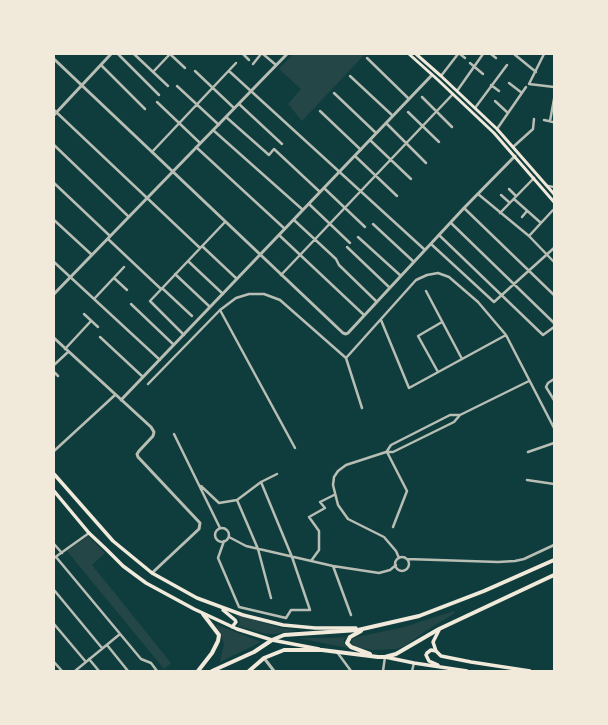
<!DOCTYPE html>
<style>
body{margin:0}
#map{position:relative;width:608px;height:725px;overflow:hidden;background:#0f3d3e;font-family:"Noto Sans",sans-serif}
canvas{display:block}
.frame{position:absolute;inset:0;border:55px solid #f1e9da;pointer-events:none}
</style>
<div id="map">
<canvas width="608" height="725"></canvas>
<div class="frame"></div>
</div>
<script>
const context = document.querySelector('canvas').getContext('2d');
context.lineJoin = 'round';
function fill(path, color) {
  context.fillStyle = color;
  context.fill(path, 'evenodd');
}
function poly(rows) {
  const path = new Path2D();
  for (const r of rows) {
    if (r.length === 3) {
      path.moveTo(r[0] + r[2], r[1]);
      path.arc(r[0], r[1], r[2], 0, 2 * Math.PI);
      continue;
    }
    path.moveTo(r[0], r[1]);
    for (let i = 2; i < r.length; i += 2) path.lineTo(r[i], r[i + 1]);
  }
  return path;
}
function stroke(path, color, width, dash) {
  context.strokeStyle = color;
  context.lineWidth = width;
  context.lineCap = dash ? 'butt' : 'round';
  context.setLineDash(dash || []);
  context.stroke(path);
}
const green = poly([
 [293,54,365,54,302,121,288,104,301,89,279,69],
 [88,536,105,553,92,565,171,663,164,669,67,551],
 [454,611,455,613,424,632,405,646,396,649,373,650,355,647,351,643,352,639,357,637,404,627],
 [235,614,282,628,299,630,275,634,267,634,238,626,240,621],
 [215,624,261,642,220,662,224,644,221,635],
 [346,637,344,640,344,644,348,648,298,638,330,638]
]);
const minor = poly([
 [118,54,159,95],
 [134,54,168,86],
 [170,54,185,68],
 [243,54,249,60],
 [263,54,276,65],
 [460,54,465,58],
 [491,54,496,58],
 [514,54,536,72],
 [544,54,529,84,554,87],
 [367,58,409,99],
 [470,63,483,74],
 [253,64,261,54],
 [101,65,145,109],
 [195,71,234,108],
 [229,71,425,250],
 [153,72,170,54],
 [350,76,393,116],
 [441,76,458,54],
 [509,83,522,93],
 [491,85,499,91],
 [177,86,219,125],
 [457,91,483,54],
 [334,93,376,133],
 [422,97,452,127],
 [495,101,508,113],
 [157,102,200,143],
 [239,104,282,144],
 [475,108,507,65],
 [54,110,200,248],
 [320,111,361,150],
 [408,112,439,142],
 [226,117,269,155,274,149,320,192],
 [544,120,553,122],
 [550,121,554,99],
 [386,123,426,163],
 [497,129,526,87],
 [213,130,303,210],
 [370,140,411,179],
 [54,145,129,217],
 [196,147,285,229],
 [513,147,533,129,534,119],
 [152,152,236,63],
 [355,156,397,196],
 [54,183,110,236],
 [548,186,554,187],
 [324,188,365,227],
 [509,189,516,196],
 [478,194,529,236,554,262],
 [501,195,510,203],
 [514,199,541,223],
 [309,204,350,243],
 [464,208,554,295],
 [500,213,534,178],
 [522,217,527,211],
 [54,220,92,255],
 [294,220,336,259,339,265,377,302],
 [451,223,554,323],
 [373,224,414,262],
 [279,235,364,315],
 [439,235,543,335,554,327],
 [529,236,553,210],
 [358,237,401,276],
 [108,239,161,289],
 [431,244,494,302,554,248],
 [202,246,237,279],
 [347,247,390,288],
 [188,261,223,294],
 [54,262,160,360],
 [175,274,210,307],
 [281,275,453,94],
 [114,278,127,290],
 [162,288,192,316],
 [426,291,462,359],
 [94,299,124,267],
 [131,304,174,345],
 [220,310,295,448],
 [84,314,98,327],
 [381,320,409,388,506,335],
 [184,335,150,301,225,222],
 [100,337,143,377],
 [65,349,91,321],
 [346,358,416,280,427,275,438,273,449,277,478,302,506,335,554,428],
 [54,365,68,352],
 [54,372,58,376],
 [438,372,418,336,442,322],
 [554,379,548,383,546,387,554,400],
 [148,384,220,310,236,298,249,294,264,294,280,300,346,358,362,408],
 [174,434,220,528],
 [54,451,115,395],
 [387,451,391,445,450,415,460,415],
 [387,452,407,491,393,527],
 [528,452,554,443],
 [527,480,554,484],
 [201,486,219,503,237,500,261,482,277,474],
 [237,500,258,549,271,598],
 [222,535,7],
 [229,537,246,546,333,566,379,573,390,570,396,565],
 [224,541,218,558,239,607,286,618,291,610,310,610,292,557,261,482],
 [54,544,62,553],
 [56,557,141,659,151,663,157,671],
 [402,564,7],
 [54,558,89,533],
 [399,558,396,551,384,537,348,519,338,505,333,485,334,477,338,471,346,465,386,452,393,452,454,422,460,415,529,381],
 [407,559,498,562,515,561,524,559,554,545],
 [311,561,319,550,319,531,309,517,325,508,320,502,334,495],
 [333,566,351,615],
 [54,590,102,648],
 [54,624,86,662],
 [107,645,128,671],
 [337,652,351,671],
 [89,659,99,671],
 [54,662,62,671],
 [75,671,120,634],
 [383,671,385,657],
 [412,671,414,663]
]);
const tertiary = poly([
 [54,59,343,333,346,334,348,333,464,208,515,156],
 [54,115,111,54],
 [54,294,287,54],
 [54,338,151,427,154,432,153,436,139,451,137,454,138,457,200,523,199,529,152,573],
 [121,400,432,75],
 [264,658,274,671]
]);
const secondary = poly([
 [409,54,438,80,494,133,554,202],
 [416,54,441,76,497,129,554,194]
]);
const primary = poly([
 [54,474,113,541,152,573,197,598,243,615,283,625,315,628,356,628],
 [54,491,89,533,106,549,123,566,146,583,194,609,237,629,272,640,319,649],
 [223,610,235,620,236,622,232,627],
 [439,630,433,642,436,651,441,656,471,662,530,671],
 [436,651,431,650,427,653,426,655,429,661,438,665],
 [385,657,414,663,467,671]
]);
const trunk = poly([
 [361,631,350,637,347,643,351,647,370,654],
 [198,671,212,653,218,641,219,635,216,631,203,614],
 [212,671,254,652,272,640,284,635,358,630,419,616,484,591,554,560],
 [249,671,264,658,284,650,322,650,378,657,385,657,396,654,439,629,554,575]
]);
fill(green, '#244646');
stroke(minor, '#b8beb3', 2.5);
stroke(tertiary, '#b8beb3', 3);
stroke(secondary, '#f1e9da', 3);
stroke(primary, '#f1e9da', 3.5);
stroke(trunk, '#f1e9da', 4);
</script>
